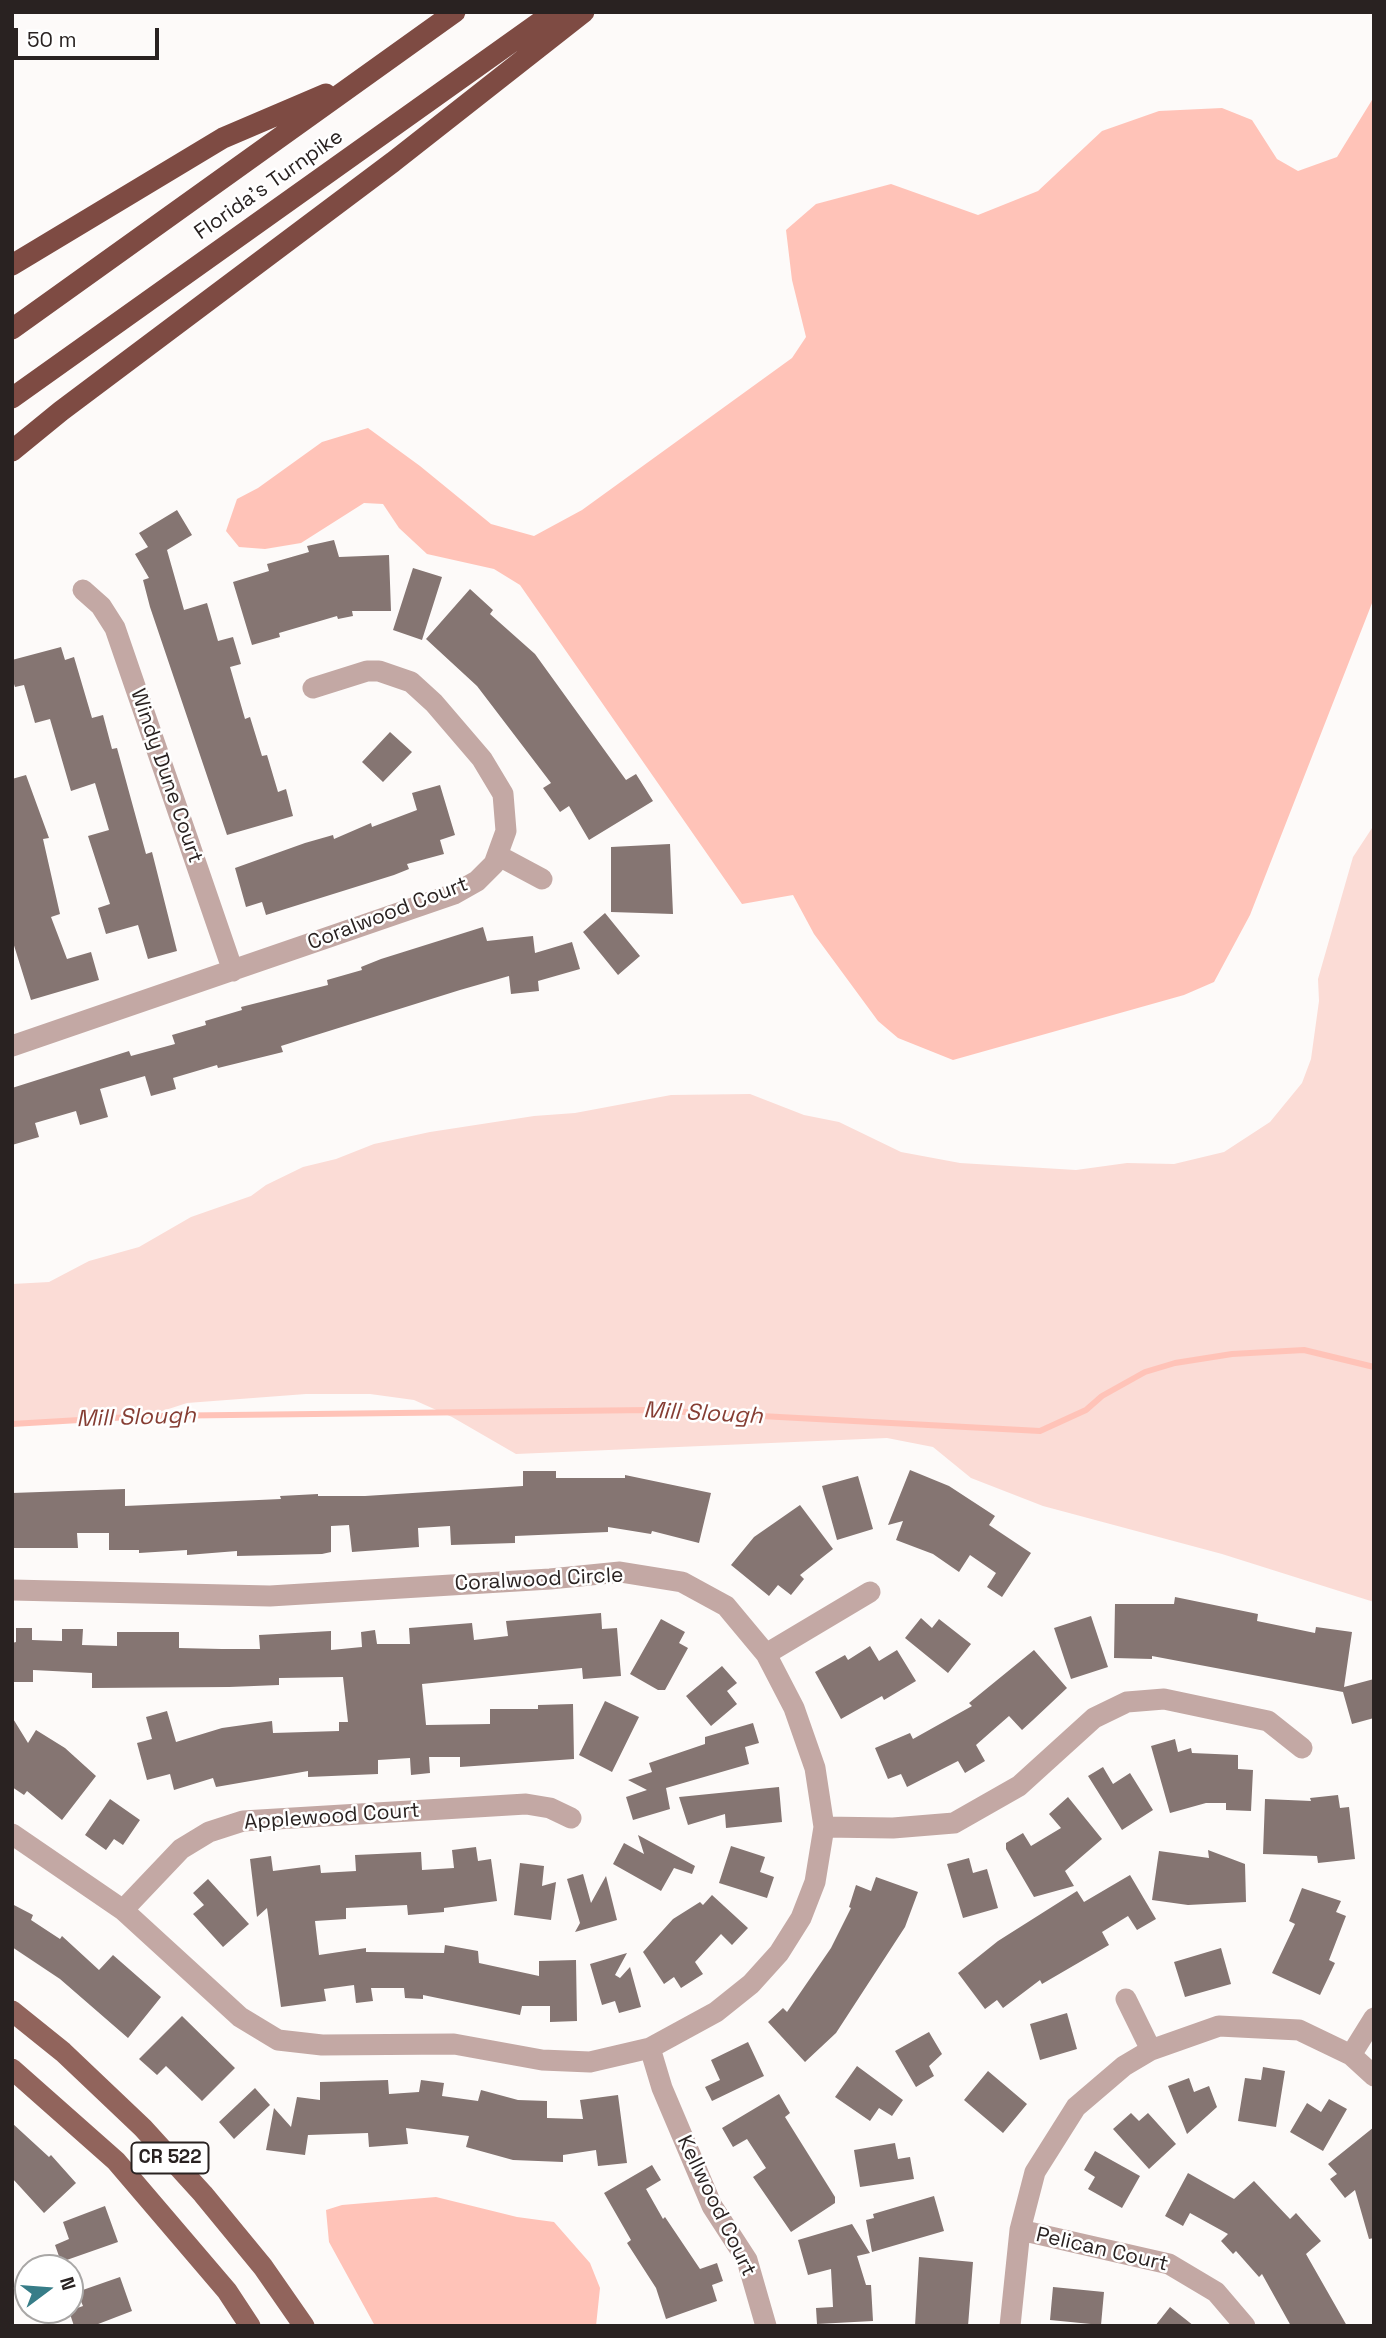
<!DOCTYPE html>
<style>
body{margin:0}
#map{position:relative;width:1386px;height:2338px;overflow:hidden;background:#fdfaf9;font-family:"Space Grotesk",sans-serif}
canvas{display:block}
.frame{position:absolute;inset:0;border:14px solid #292221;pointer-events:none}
.north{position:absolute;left:14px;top:2254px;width:70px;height:70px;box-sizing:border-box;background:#fff;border:2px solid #a9a7a6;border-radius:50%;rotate:74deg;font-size:19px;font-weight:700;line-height:28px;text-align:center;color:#292221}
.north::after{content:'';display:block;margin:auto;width:24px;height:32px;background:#377d88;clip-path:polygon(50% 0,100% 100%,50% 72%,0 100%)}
.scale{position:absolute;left:14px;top:28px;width:145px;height:32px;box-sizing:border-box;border:4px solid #292221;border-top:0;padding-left:9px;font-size:21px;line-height:24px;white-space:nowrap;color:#292221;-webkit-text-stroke:5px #fff;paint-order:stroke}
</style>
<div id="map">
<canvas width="1386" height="2338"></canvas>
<div class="frame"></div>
<div class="north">N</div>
<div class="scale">50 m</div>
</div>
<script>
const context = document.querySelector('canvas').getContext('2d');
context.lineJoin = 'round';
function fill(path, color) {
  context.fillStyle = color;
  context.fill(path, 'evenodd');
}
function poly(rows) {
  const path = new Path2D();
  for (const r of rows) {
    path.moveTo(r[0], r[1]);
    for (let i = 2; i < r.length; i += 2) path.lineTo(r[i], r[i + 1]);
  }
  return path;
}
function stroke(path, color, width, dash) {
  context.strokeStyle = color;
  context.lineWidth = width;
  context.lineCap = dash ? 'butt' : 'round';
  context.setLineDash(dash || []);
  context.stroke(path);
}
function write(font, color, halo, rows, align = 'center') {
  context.font = font + ' "Space Grotesk",sans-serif';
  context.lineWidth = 5;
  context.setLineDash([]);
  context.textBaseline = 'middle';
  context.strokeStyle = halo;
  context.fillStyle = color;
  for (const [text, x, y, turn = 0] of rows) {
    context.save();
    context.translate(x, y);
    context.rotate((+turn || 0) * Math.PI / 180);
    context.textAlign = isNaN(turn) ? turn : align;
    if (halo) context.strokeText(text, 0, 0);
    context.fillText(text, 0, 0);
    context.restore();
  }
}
const green = poly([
 [1374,825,1374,1602,1222,1554,1043,1506,971,1478,933,1447,887,1438,516,1454,452,1417,414,1400,370,1394,306,1394,187,1403,147,1416,12,1424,12,1284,49,1282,89,1261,139,1247,191,1217,251,1196,266,1185,303,1167,336,1159,374,1144,430,1132,534,1116,575,1113,671,1095,750,1094,804,1115,839,1122,901,1152,960,1163,1076,1170,1127,1163,1174,1164,1224,1152,1270,1122,1302,1083,1311,1059,1319,1001,1318,979,1353,857]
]);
const water = poly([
 [1372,100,1374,598,1250,915,1214,982,1184,995,953,1060,898,1038,878,1021,814,934,793,895,742,904,520,585,494,569,427,554,399,528,383,504,364,503,301,543,265,549,239,547,226,531,237,499,258,488,322,442,368,428,420,466,491,524,534,536,582,510,792,358,806,337,792,280,786,230,816,204,891,184,978,215,1038,191,1102,131,1159,111,1222,108,1252,120,1277,159,1298,171,1337,157],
 [436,2197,517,2217,554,2222,590,2263,600,2288,596,2326,375,2326,329,2242,326,2210,342,2205]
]);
const stream = poly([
 [12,1424,147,1416,649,1410,1040,1431,1086,1410,1102,1396,1145,1372,1175,1363,1232,1354,1304,1350,1374,1367]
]);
const building = poly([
 [177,510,192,535,167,550,184,610,207,603,218,641,233,637,241,664,230,667,245,719,250,717,262,756,267,755,278,792,286,789,293,816,227,835,150,607,143,580,149,578,135,554,148,547,139,533],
 [334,540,339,557,389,555,391,611,352,611,353,616,338,619,337,616,279,633,280,637,252,645,233,582,269,571,267,564,309,552,307,546],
 [413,568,442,577,422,640,393,630],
 [470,589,493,610,490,614,535,654,626,780,636,774,653,801,589,840,569,806,560,812,543,788,551,783,477,686,426,639],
 [61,647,65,660,74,657,92,718,103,715,112,749,117,748,146,854,152,852,177,951,148,959,138,925,106,934,98,908,110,904,88,836,109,830,95,783,71,791,50,719,35,723,24,685,15,687,12,678,12,660],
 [390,732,412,752,383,782,362,762],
 [26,775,49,838,43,839,60,914,51,917,67,959,91,952,99,980,31,1000,12,939,12,779],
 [440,785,455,835,440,840,444,854,407,864,409,869,394,875,266,915,262,902,246,907,235,868,305,843,333,835,334,839,371,823,372,827,417,810,412,793],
 [670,844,673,914,611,912,611,847],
 [605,913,640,956,618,975,583,932],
 [483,927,487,941,533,936,535,953,572,942,580,969,538,981,539,991,511,994,509,976,460,990,281,1046,283,1052,218,1068,217,1065,173,1078,176,1089,151,1096,145,1076,100,1089,108,1117,80,1125,76,1111,35,1123,39,1137,12,1145,12,1088,129,1051,131,1056,175,1044,172,1035,206,1025,205,1021,242,1010,241,1007,328,985,327,980,362,970,361,967,381,959],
 [910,1470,949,1486,995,1516,989,1525,1031,1553,1002,1597,987,1587,996,1573,970,1555,959,1572,933,1554,896,1540,903,1521,888,1525],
 [523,1471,556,1471,556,1478,625,1478,625,1475,711,1493,699,1543,652,1531,651,1534,608,1527,608,1532,515,1536,515,1543,451,1545,450,1526,418,1528,419,1547,352,1552,349,1525,331,1526,331,1552,322,1554,237,1556,237,1551,187,1555,187,1550,139,1553,139,1550,109,1550,109,1533,77,1533,78,1548,12,1548,12,1493,125,1489,125,1506,281,1499,280,1496,318,1494,318,1496,365,1496,523,1486],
 [858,1476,873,1529,837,1540,822,1486],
 [800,1505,833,1549,800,1575,804,1579,791,1595,778,1585,769,1596,731,1565,754,1537],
 [1175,1597,1258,1614,1257,1621,1315,1633,1316,1627,1352,1632,1344,1687,1374,1679,1374,1718,1352,1724,1343,1692,1152,1656,1152,1659,1114,1658,1115,1604,1174,1604],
 [601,1613,602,1629,617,1628,621,1676,583,1679,582,1668,422,1684,426,1725,490,1724,490,1709,538,1709,538,1705,573,1704,574,1759,460,1767,460,1757,429,1757,430,1773,411,1775,410,1758,378,1760,378,1774,308,1777,308,1771,216,1787,213,1778,174,1790,170,1774,147,1780,137,1743,152,1739,146,1717,167,1711,176,1742,222,1728,272,1721,273,1733,339,1731,339,1722,348,1722,343,1677,279,1678,279,1685,229,1687,92,1688,92,1673,33,1670,33,1682,12,1682,12,1643,16,1642,16,1628,32,1628,32,1640,62,1641,62,1629,83,1629,82,1645,117,1646,117,1632,179,1632,179,1648,222,1649,260,1649,259,1635,331,1631,331,1650,362,1647,361,1632,375,1630,377,1644,410,1644,409,1628,472,1623,474,1640,508,1636,506,1621],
 [1091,1616,1108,1667,1071,1679,1054,1628],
 [921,1618,932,1628,939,1619,971,1644,948,1673,905,1638],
 [661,1619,685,1632,679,1643,688,1648,665,1690,658,1690,630,1674],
 [870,1646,879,1661,897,1650,916,1681,884,1700,882,1696,841,1719,815,1672,845,1655,848,1660],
 [1034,1650,1067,1688,1033,1720,1022,1730,1009,1716,976,1745,985,1761,965,1773,958,1761,907,1787,901,1774,888,1779,875,1748,910,1733,913,1739,972,1706,969,1703],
 [722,1666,737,1683,727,1691,737,1704,711,1726,686,1696],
 [605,1701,639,1717,612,1772,579,1755],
 [12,1717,28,1743,36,1730,65,1748,96,1776,62,1820,27,1791,24,1795,12,1787],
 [753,1723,759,1743,745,1747,749,1764,666,1788,670,1809,633,1820,626,1797,647,1790,628,1780,652,1772,649,1763,705,1744,705,1737],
 [1175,1739,1178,1752,1191,1748,1192,1753,1238,1755,1238,1769,1253,1770,1251,1811,1226,1810,1226,1803,1206,1803,1170,1813,1151,1746],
 [1103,1767,1113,1784,1130,1773,1153,1810,1122,1830,1088,1776],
 [779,1787,782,1822,726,1828,725,1814,688,1825,679,1797],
 [1338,1795,1340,1808,1349,1807,1355,1859,1318,1863,1317,1856,1263,1854,1265,1799,1311,1801,1310,1798],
 [1068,1797,1102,1839,1065,1871,1074,1886,1034,1897,1006,1849,1006,1843,1023,1833,1031,1846,1061,1828,1049,1814],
 [110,1799,140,1820,123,1845,114,1839,106,1850,85,1835],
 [638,1835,695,1866,692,1874,674,1868,661,1891,613,1864,624,1843,644,1854],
 [731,1846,765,1857,760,1872,774,1877,767,1898,719,1883],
 [476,1847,478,1861,491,1859,497,1901,444,1908,444,1912,408,1915,407,1905,346,1908,346,1919,315,1921,319,1955,366,1948,366,1952,444,1953,445,1945,478,1951,479,1963,539,1976,539,1961,576,1960,577,2021,550,2022,550,2006,522,2006,520,2015,423,1995,423,1999,405,1998,404,1988,371,1988,373,2001,356,2003,354,1985,324,1989,326,2001,281,2007,267,1908,257,1917,250,1859,271,1856,273,1871,320,1865,321,1873,356,1871,355,1855,421,1852,422,1870,454,1868,452,1850],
 [1208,1850,1245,1864,1246,1902,1188,1905,1152,1900,1159,1851,1209,1858],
 [969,1858,973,1873,987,1869,998,1908,963,1918,947,1864],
 [520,1863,544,1866,542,1886,556,1882,551,1920,514,1915],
 [583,1874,591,1903,606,1876,617,1920,575,1932,580,1923,567,1879],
 [1130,1875,1156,1919,1137,1930,1128,1916,1102,1932,1109,1945,1042,1984,1040,1980,1003,2008,997,2000,985,2009,958,1973,998,1941,1077,1891,1084,1902],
 [876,1877,918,1892,905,1927,836,2033,805,2062,768,2022,783,2008,787,2012,831,1948,851,1908,849,1907,856,1885,871,1891],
 [208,1879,249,1924,223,1947,193,1914,204,1905,193,1893],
 [1302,1888,1341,1901,1336,1912,1346,1916,1329,1960,1335,1963,1320,1995,1272,1973,1295,1924,1289,1921],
 [712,1895,748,1928,732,1945,721,1934,695,1962,703,1974,681,1988,674,1977,664,1984,643,1952,673,1919,700,1902,703,1905],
 [12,1904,33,1915,31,1920,60,1939,62,1936,99,1970,113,1955,161,1997,128,2038,60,1979,12,1947],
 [1221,1948,1231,1984,1185,1997,1174,1962],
 [627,1953,615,1975,620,1978,630,1967,641,2007,619,2013,615,2001,602,2005,590,1964],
 [1067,2013,1077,2049,1040,2060,1030,2024],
 [182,2016,235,2068,202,2101,166,2066,157,2075,139,2059],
 [929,2032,942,2054,929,2066,934,2076,916,2087,895,2051],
 [748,2042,764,2076,712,2101,705,2087,720,2080,711,2060],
 [857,2066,903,2100,892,2116,879,2108,870,2121,835,2097],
 [1263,2067,1285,2071,1276,2127,1238,2121,1245,2078,1261,2080],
 [988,2071,1027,2104,1003,2133,964,2100],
 [1189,2078,1194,2092,1209,2086,1217,2107,1187,2134,1168,2086],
 [388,2080,389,2094,419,2092,421,2080,444,2083,442,2096,478,2101,481,2090,518,2100,547,2101,547,2118,583,2119,580,2100,618,2095,627,2163,598,2166,596,2150,563,2155,563,2162,513,2160,466,2147,469,2136,406,2128,408,2144,369,2147,368,2133,308,2135,305,2155,266,2150,274,2108,291,2127,297,2097,320,2100,320,2082],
 [255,2088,270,2105,234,2139,219,2122],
 [779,2094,790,2113,785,2117,835,2197,835,2203,791,2232,753,2177,766,2168,747,2139,733,2147,722,2128],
 [1329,2099,1347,2109,1323,2151,1290,2132,1307,2103,1321,2112],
 [1131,2113,1139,2121,1148,2113,1176,2144,1149,2169,1113,2129],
 [12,2123,49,2157,51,2155,76,2183,44,2213,12,2178],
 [1374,2127,1374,2238,1369,2239,1355,2190,1345,2198,1330,2179,1337,2174,1328,2164],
 [895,2143,898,2159,910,2157,914,2179,860,2187,854,2150],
 [1095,2151,1140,2176,1122,2208,1088,2189,1095,2177,1084,2170],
 [652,2165,661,2180,646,2189,663,2219,665,2217,700,2269,717,2263,723,2281,712,2285,717,2301,666,2319,656,2288,627,2243,631,2240,604,2193],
 [1188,2173,1234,2199,1254,2181,1290,2219,1296,2213,1321,2241,1306,2254,1347,2326,1291,2326,1262,2274,1259,2277,1236,2251,1233,2254,1221,2241,1228,2234,1190,2213,1183,2226,1165,2216],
 [934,2196,944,2231,872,2252,866,2220,874,2218,873,2214],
 [105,2206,118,2242,61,2262,55,2245,69,2239,63,2222],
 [852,2224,870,2253,857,2256,866,2285,871,2285,873,2321,817,2324,816,2308,833,2307,831,2269,808,2275,798,2240],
 [919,2257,973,2262,968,2326,915,2326],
 [120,2277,132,2311,93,2326,74,2326,69,2311,83,2306,77,2292],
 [1053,2287,1104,2292,1101,2325,1050,2320],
 [1170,2307,1194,2326,1155,2326]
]);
const minor = poly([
 [83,590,101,606,115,628,233,971],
 [499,856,542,879],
 [12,1046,454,894,477,881,494,864,506,831,503,794,482,759,434,703,411,682,379,671,367,671,313,688],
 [12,1590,270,1596,550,1579,620,1572,682,1582,726,1606,766,1654,794,1708,815,1768,824,1827,815,1882,801,1918,779,1953,751,1984,716,2012,650,2048,590,2062,542,2060,454,2044,322,2045,278,2040,240,2017,123,1910,12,1834],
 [766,1654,870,1592],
 [824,1827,893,1828,954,1823,1019,1786,1094,1718,1127,1702,1164,1699,1268,1721,1302,1748],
 [123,1910,181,1849,209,1832,243,1821,526,1804,550,1808,571,1818],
 [1126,1999,1151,2050],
 [650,2048,662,2088,712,2206,747,2260,766,2326],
 [1351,2055,1374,2018],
 [1020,2230,1169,2264,1216,2292,1245,2326],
 [1010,2326,1020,2230,1035,2172,1076,2107,1124,2066,1151,2050,1219,2026,1299,2030,1351,2055,1374,2076]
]);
const major = poly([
 [12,2011,63,2052,143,2128,203,2194,263,2267,304,2326],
 [12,2069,116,2161,227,2291,250,2326]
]);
const highway = poly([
 [12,265,223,138,326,94],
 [12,329,455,12],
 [12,398,554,12],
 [12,451,61,411,393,162,584,12]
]);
const shields = [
 [170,2158,77]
];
const shieldNames = [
 ["CR 522",170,2158]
];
const streetNames = [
 ["Florida's Turnpike",269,185,-35],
 ["Windy Dune Court",166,776,71],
 ["Coralwood Court",388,914,-21],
 ["Coralwood Circle",539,1580,-3],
 ["Applewood Court",332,1817,-4],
 ["Kellwood Court",716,2206,64],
 ["Pelican Court",1102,2250,13]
];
const waterNames = [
 ["Mill Slough",703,1414,3],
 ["Mill Slough",136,1418,-2]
];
fill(green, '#fbdcd6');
fill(water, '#ffc3b8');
stroke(stream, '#ffc3b8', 6);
fill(building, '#857572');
stroke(minor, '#c3a8a4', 21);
stroke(major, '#91645c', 21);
stroke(highway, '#7e4b43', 21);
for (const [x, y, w] of shields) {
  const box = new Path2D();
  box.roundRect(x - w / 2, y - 15.5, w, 31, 5);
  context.fillStyle = '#fff';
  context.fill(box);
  stroke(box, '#292221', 2);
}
write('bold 19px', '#292221', null, shieldNames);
write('21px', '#292221', '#fff', streetNames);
write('italic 23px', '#863e34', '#fff', waterNames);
</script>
